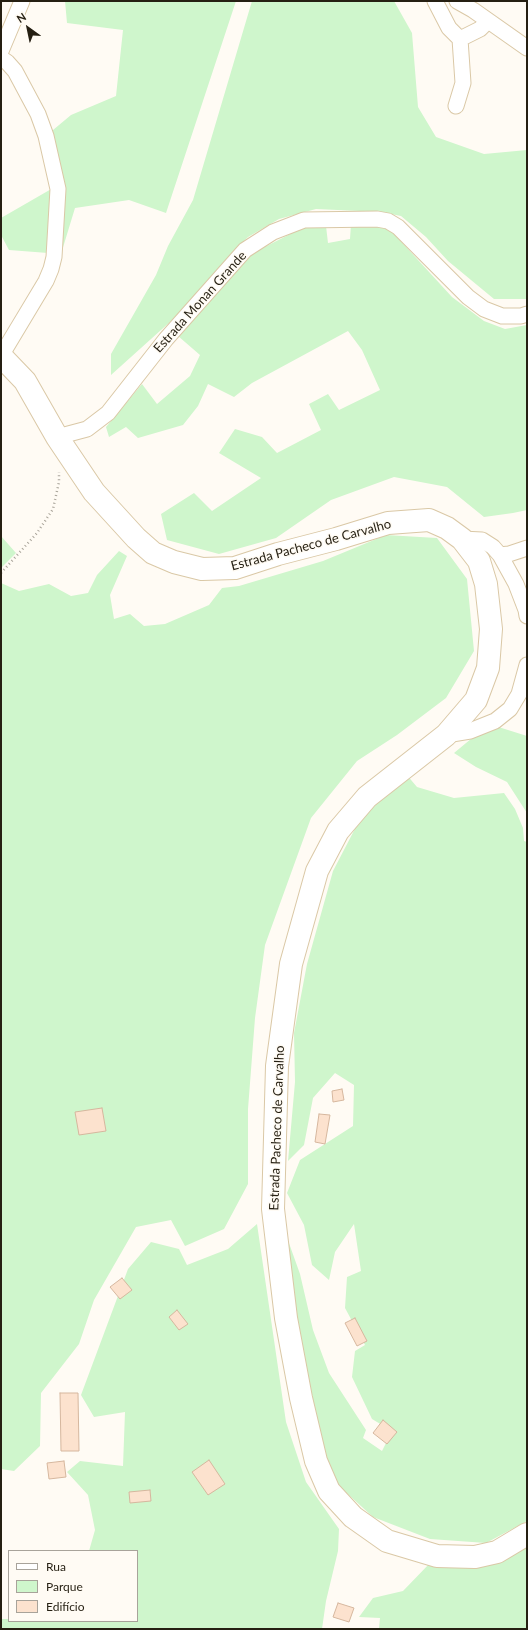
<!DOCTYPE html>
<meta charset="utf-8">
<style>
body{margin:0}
#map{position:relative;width:528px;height:1630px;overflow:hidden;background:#fffbf4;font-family:Lato,sans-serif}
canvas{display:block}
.frame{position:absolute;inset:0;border:2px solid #251f12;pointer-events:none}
.legend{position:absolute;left:8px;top:1550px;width:130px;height:72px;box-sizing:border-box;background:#fffbf4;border:1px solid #a8a39a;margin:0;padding:5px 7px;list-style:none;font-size:12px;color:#251f12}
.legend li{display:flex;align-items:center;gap:8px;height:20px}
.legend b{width:20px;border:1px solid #a8a39a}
.north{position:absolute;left:8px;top:8px;width:40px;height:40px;-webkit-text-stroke:3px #fffbf4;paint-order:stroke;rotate:327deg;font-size:11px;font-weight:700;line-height:16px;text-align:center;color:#251f12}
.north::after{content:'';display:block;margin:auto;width:14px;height:18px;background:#251f12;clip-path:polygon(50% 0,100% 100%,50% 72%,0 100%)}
</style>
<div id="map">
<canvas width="528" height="1630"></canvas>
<div class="frame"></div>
<ul class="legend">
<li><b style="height:5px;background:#fff"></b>Rua</li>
<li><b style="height:11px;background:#cff6cc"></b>Parque</li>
<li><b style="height:11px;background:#fce2ce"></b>Edifício</li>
</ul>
<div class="north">N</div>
</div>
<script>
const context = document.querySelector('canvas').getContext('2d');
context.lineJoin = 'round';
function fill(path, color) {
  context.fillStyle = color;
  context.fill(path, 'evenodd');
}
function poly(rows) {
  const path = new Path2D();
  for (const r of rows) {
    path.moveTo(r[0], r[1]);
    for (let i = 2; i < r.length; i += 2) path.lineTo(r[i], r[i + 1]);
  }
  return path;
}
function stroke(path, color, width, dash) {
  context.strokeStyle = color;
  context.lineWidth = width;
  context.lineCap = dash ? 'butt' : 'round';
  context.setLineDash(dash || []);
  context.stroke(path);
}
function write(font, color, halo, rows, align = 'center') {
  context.font = font + ' Lato,sans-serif';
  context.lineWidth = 3;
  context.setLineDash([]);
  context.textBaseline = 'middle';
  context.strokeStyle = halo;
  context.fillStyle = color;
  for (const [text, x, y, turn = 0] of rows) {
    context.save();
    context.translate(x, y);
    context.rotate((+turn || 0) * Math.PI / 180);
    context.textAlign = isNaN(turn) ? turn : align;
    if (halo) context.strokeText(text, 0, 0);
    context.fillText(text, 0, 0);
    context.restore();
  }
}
const green = poly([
 [65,1,236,1,166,213,129,200,75,208,61,254,9,250,1,235,1,218,53,188,53,130,71,115,116,96,123,30,67,23],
 [252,1,394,1,412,33,418,107,436,137,484,154,527,150,527,299,494,299,448,261,426,237,401,216,381,212,316,209,279,219,248,237,229,256,191,303,111,375,111,354,156,275,168,246,193,200],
 [351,224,385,224,452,297,484,321,505,329,527,325,527,510,513,513,484,517,447,487,394,477,331,500,276,538,219,554,167,540,161,514,194,493,212,511,261,478,219,453,235,429,262,437,277,453,321,430,309,404,328,394,339,410,380,390,362,350,348,331,252,383,234,397,208,384,198,406,183,425,138,438,126,427,109,437,106,427,142,384,157,404,190,376,200,355,178,336,247,256,308,225,326,226,328,243,350,239],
 [386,535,437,538,467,579,474,651,446,698,397,735,357,761,311,818,265,945,255,1018,248,1109,248,1184,224,1229,185,1246,171,1220,136,1227,94,1300,79,1344,41,1393,40,1446,14,1471,1,1469,1,583,19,591,49,584,71,596,88,593,97,575,119,551,127,556,110,595,114,619,130,614,144,626,165,624,209,605,222,588,239,586,323,561],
 [1,536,16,553,1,568],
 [489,724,527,736,527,813,507,782,476,767,454,753],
 [406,774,417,787,454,798,504,793,515,809,523,828,524,841,527,842,527,1521,486,1543,430,1539,373,1517,339,1486,313,1430,285,1232,300,1274,313,1330,329,1373,366,1430,363,1438,382,1451,392,1431,372,1419,352,1377,355,1351,365,1345,345,1308,347,1277,361,1271,354,1224,335,1252,329,1280,312,1265,304,1225,287,1193,300,1160,353,1126,354,1085,335,1073,313,1098,304,1145,288,1161,295,1082,294,1033,307,964,333,871,358,823],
 [257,1224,286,1422,306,1482,339,1529,338,1551,326,1601,322,1629,1,1629,1,1619,9,1619,9,1621,137,1621,137,1551,89,1551,95,1530,88,1495,67,1472,80,1461,123,1466,125,1412,94,1417,81,1395,128,1269,151,1242,179,1249,187,1265,228,1249],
 [527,1545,527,1629,379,1629,380,1618,359,1617,373,1598,403,1591,431,1562]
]);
const building = poly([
 [342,1089,344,1100,333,1102,332,1091,342,1089],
 [102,1108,106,1131,79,1135,75,1112,102,1108],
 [319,1114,330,1115,325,1144,315,1142,319,1114],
 [122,1278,132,1290,120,1299,110,1287,122,1278],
 [177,1310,188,1324,179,1330,169,1317,177,1310],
 [355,1318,367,1341,357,1346,345,1323,355,1318],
 [60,1393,78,1393,79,1451,61,1451,60,1393],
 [383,1420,397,1432,387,1444,373,1433,383,1420],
 [209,1460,225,1484,208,1495,192,1472,209,1460],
 [64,1461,66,1477,49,1479,47,1463,64,1461],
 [150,1490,151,1501,130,1503,129,1492,150,1490],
 [338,1603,354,1608,349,1622,333,1617,338,1603]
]);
const path = poly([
 [1,573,37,533,53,509,59,482,59,472]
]);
const minor = poly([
 [435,1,449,28,460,39,463,83,456,106],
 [457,1,473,10,527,48],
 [460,39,480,29,488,21],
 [1,51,22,1],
 [1,58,7,62,15,71,38,114,46,136,58,189,54,257,51,269,46,281,1,356],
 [57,437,87,429,108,413,166,339,245,250,273,232,304,220,377,219,388,221,398,227,468,297,484,309,502,316,521,316,527,314],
 [462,539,482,540,493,547,500,555,516,584,526,610,527,616],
 [500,555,509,554,527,548],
 [446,735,470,731,495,721,510,709,519,694,527,665]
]);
const secondary = poly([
 [1,356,25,381,57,437,94,492,136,538,153,553,174,562,202,569,235,568,278,554,336,539,388,523,429,520,447,528,462,539,479,561,486,584,491,629,488,668,476,700,446,735,367,797,338,831,317,871,291,964,277,1066,273,1209,286,1318,301,1398,316,1461,329,1491,353,1517,387,1541,437,1556,475,1557,497,1552,527,1534]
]);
const streetNames = [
 ["Estrada Monan Grande",200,302,-48],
 ["Estrada Pacheco de Carvalho",311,545,-15],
 ["Estrada Pacheco de Carvalho",277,1128,-88]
];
fill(green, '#cff6cc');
fill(building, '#fce2ce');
stroke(building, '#d6b79e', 1);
stroke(minor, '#dac8a6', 17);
stroke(secondary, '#dac8a6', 24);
stroke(path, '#a9a49a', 2.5, [1, 3]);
stroke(minor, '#fff', 15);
stroke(secondary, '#fff', 22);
write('13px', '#251f12', '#fffbf4', streetNames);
</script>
